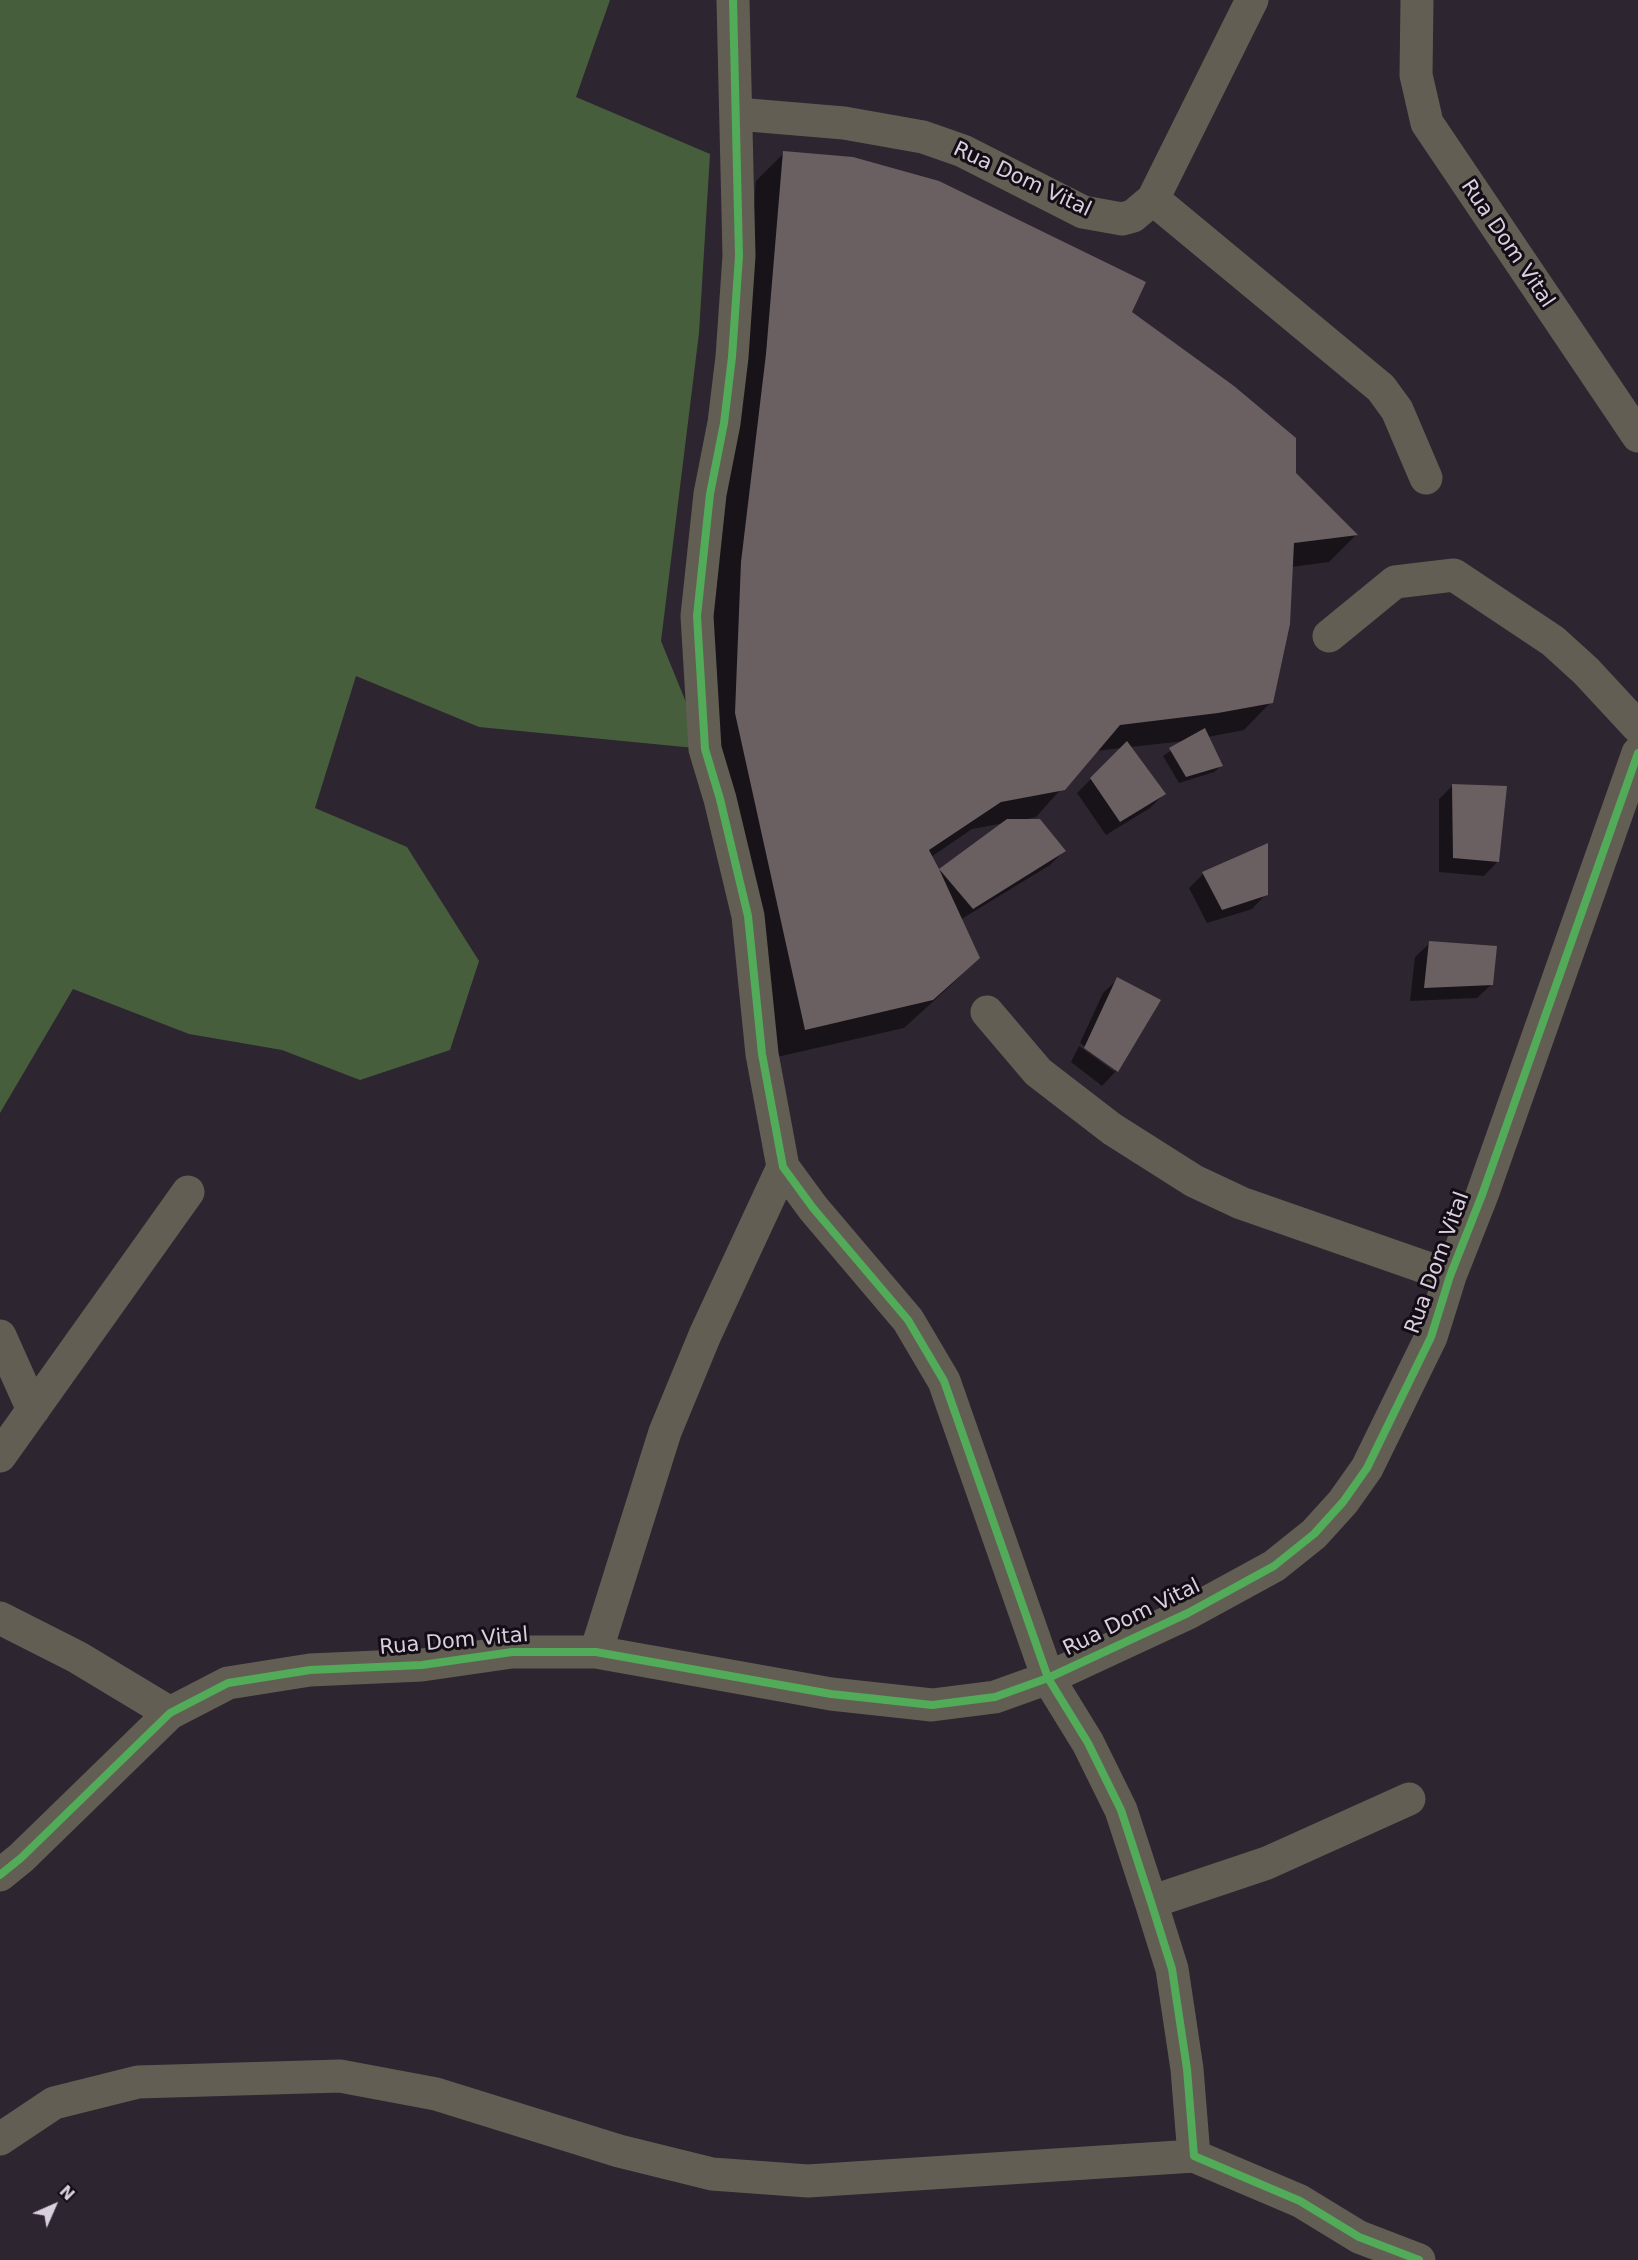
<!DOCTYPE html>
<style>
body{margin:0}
#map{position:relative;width:1638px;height:2260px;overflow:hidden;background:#2d2530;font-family:"DejaVu Sans",sans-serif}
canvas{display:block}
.north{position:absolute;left:24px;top:2176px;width:60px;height:60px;-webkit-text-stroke:4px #140d16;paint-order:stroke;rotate:45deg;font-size:16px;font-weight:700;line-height:24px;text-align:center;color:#dacfdd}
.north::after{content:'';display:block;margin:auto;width:21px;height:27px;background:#dacfdd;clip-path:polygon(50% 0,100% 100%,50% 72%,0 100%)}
</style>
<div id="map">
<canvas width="1638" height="2260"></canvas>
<div class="north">N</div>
</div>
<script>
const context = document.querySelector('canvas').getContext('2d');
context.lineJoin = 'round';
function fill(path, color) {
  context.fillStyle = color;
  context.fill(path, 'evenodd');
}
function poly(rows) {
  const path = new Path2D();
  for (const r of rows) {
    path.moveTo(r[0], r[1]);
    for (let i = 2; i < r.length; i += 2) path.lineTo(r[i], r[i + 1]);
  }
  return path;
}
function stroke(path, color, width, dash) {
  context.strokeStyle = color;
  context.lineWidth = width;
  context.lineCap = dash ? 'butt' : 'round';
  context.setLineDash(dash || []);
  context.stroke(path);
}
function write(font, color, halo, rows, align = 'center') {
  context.font = font + ' "DejaVu Sans",sans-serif';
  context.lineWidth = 6;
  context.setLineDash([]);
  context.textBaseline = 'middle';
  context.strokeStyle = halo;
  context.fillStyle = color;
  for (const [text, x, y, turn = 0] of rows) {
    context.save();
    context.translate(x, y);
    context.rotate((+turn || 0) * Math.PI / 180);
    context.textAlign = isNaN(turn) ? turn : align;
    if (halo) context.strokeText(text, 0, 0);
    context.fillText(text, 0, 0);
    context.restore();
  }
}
const forest = poly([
 [0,0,610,0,576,97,710,154,699,333,661,641,705,749,479,727,356,676,315,808,407,847,479,961,450,1050,360,1080,282,1050,189,1034,73,989,0,1113]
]);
const shadow = poly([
 [784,153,1131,313,1356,535,1329,562,1291,567,1271,702,1244,730,1208,737,1221,766,1214,772,1179,783,1163,756,1185,741,1130,747,1164,794,1150,808,1106,835,1077,793,1122,748,1095,751,1036,817,1027,819,1064,851,1050,865,960,920,978,958,950,986,904,1028,777,1057,708,741,714,591,739,383,756,181],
 [1005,823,940,870,938,872,931,857,972,829],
 [1453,785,1498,861,1484,876,1439,872,1439,799],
 [1267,845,1266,894,1252,909,1207,923,1189,888,1203,874],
 [1430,943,1492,984,1477,998,1410,1001,1415,957],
 [1118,979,1159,1001,1116,1071,1102,1086,1071,1062,1079,1046,1115,1072,1115,1069,1080,1043,1103,993]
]);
const building = poly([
 [783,151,853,157,939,181,1146,282,1132,312,1234,386,1296,438,1296,473,1358,535,1294,543,1290,624,1273,703,1218,713,1120,725,1065,790,1001,802,929,850,939,869,1007,819,1040,819,1066,851,973,909,939,869,980,958,933,1000,805,1030,735,713,741,562,766,354],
 [1205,728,1223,766,1186,777,1169,748],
 [1127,741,1166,794,1120,822,1090,778],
 [1452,784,1507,786,1499,862,1453,858],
 [1268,843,1268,895,1222,910,1202,872],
 [1429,941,1497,946,1493,985,1424,988],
 [1117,977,1161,1000,1118,1072,1084,1048]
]);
const minor = poly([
 [733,0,739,256,732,357,724,423,710,494,697,616,705,749,720,799,748,916,762,1054,783,1167,813,1208,908,1320,944,1381,1048,1678,1088,1743,1121,1810,1151,1902,1172,1969,1187,2069,1194,2156,1300,2201,1359,2237,1419,2260],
 [1417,0,1416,75,1427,123,1638,436],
 [737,114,844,123,923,137,963,151,1083,212,1122,219,1133,216,1153,199,1252,0],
 [1153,199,1381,388,1397,410,1426,478],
 [1329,636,1395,582,1454,575,1553,641,1586,671,1638,727],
 [987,1012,1038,1072,1112,1129,1194,1181,1241,1203,1450,1276],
 [0,1336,33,1410],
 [0,1456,188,1192],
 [0,1618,77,1657,170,1713],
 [596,1652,665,1432,705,1335,783,1167],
 [0,1875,21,1858,170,1713,228,1683,310,1670,422,1665,512,1652,596,1652,831,1694,932,1705,995,1697,1048,1678,1188,1613,1274,1566,1314,1534,1343,1502,1367,1468,1431,1337,1450,1276,1482,1195,1638,753],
 [1151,1902,1267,1863,1409,1799],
 [0,2139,54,2103,138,2082,340,2076,436,2094,619,2151,712,2174,808,2181,1194,2156]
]);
const cycleway = poly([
 [733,0,739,256,732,357,724,423,710,494,697,616,705,749,720,799,748,916,762,1054,783,1167,813,1208,908,1320,944,1381,1048,1678,1088,1743,1121,1810,1151,1902,1172,1969,1187,2069,1194,2156,1300,2201,1359,2237,1419,2260],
 [0,1875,21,1858,170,1713,228,1683,310,1670,422,1665,512,1652,596,1652,831,1694,932,1705,995,1697,1048,1678,1188,1613,1274,1566,1314,1534,1343,1502,1367,1468,1431,1337,1450,1276,1482,1195,1638,753]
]);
const streetNames = [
 ["Rua Dom Vital",1022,180,25],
 ["Rua Dom Vital",1507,244,56],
 ["Rua Dom Vital",1438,1263,-70],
 ["Rua Dom Vital",1132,1618,-26],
 ["Rua Dom Vital",454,1642,-5]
];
fill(forest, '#475e3d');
fill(shadow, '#0007');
fill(building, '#6a6062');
stroke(minor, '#635e54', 33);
stroke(cycleway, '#51ab58', 8);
write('21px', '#dacfdd', '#140d16', streetNames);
</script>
